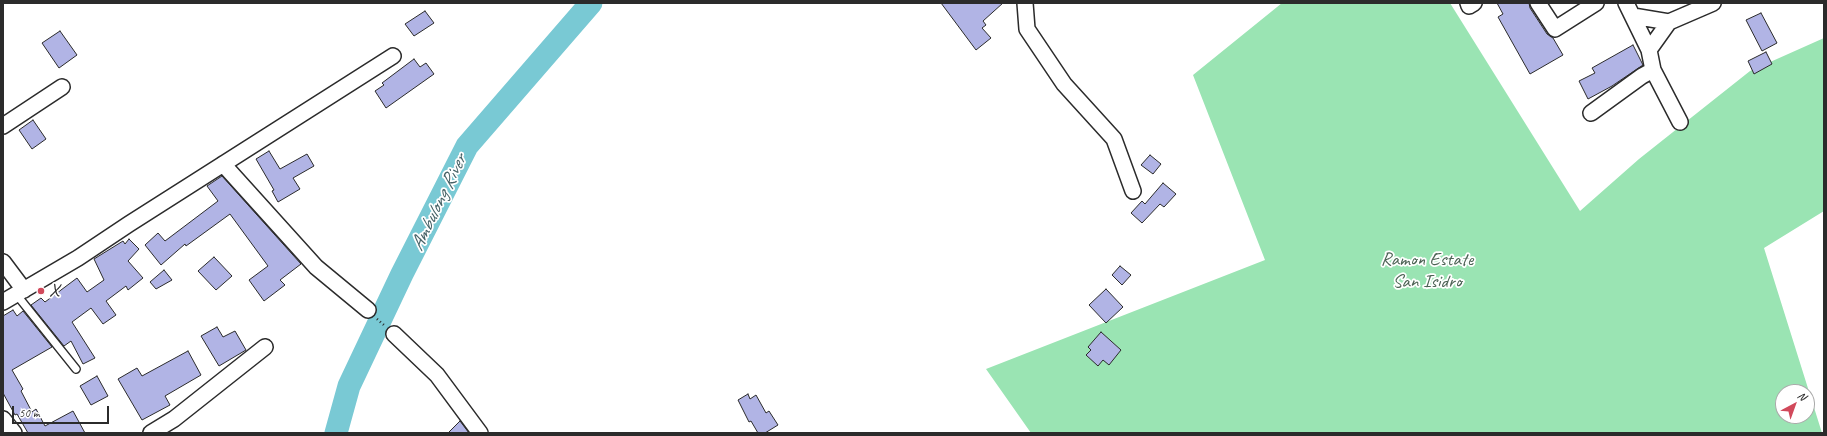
<!DOCTYPE html>
<style>
body{margin:0}
#map{position:relative;width:1827px;height:436px;overflow:hidden;background:#fff;font-family:Caveat,sans-serif}
canvas{display:block}
.frame{position:absolute;inset:0;border:4px solid #2b2b2b;pointer-events:none}
.north{position:absolute;left:1775px;top:384px;width:40px;height:40px;box-sizing:border-box;background:#fff;border:1px solid #aaa;border-radius:50%;rotate:41deg;font-size:11px;font-weight:700;line-height:16px;text-align:center;color:#2b2b2b}
.north::after{content:'';display:block;margin:auto;width:14px;height:18px;background:#d1495b;clip-path:polygon(50% 0,100% 100%,50% 72%,0 100%)}
.scale{position:absolute;left:12px;top:406px;width:97px;height:18px;box-sizing:border-box;border:2px solid #2b2b2b;border-top:0;padding-left:5px;font-size:12px;line-height:14px;white-space:nowrap;color:#2b2b2b;-webkit-text-stroke:3px #fff;paint-order:stroke}
</style>
<div id="map">
<canvas width="1827" height="436"></canvas>
<div class="frame"></div>
<div class="north">N</div>
<div class="scale">50 m</div>
</div>
<script>
const context = document.querySelector('canvas').getContext('2d');
context.lineJoin = 'round';
function fill(path, color) {
  context.fillStyle = color;
  context.fill(path, 'evenodd');
}
function poly(rows) {
  const path = new Path2D();
  for (const r of rows) {
    path.moveTo(r[0], r[1]);
    for (let i = 2; i < r.length; i += 2) path.lineTo(r[i], r[i + 1]);
  }
  return path;
}
function stroke(path, color, width, dash) {
  context.strokeStyle = color;
  context.lineWidth = width;
  context.lineCap = dash ? 'butt' : 'round';
  context.setLineDash(dash || []);
  context.stroke(path);
}
function write(font, color, halo, rows, align = 'center') {
  context.font = font + ' Caveat,sans-serif';
  context.lineWidth = 3.5;
  context.setLineDash([]);
  context.textBaseline = 'middle';
  context.strokeStyle = halo;
  context.fillStyle = color;
  for (const [text, x, y, turn = 0] of rows) {
    context.save();
    context.translate(x, y);
    context.rotate((+turn || 0) * Math.PI / 180);
    context.textAlign = isNaN(turn) ? turn : align;
    if (halo) context.strokeText(text, 0, 0);
    context.fillText(text, 0, 0);
    context.restore();
  }
}
const green = poly([
 [1282,3,1450,3,1580,211,1639,159,1750,71,1824,38,1824,211,1764,248,1822,433,1031,433,986,369,1265,260,1193,75],
 [1783,392,1807,392,1807,416,1783,416]
]);
const river = poly([
 [336,433,349,386,402,274,467,146,591,3]
]);
const building = poly([
 [941,3,1003,3,983,21,986,25,982,28,991,38,976,50,941,3],
 [1497,3,1529,3,1530,8,1547,34,1553,38,1563,55,1530,74,1498,17,1503,14,1497,3],
 [425,11,434,23,414,36,405,24,425,11],
 [1761,13,1777,43,1762,51,1746,20,1761,13],
 [60,31,77,55,59,68,42,43,60,31],
 [1633,45,1643,65,1612,86,1588,99,1579,81,1595,73,1592,68,1633,45],
 [1766,52,1772,64,1754,74,1748,61,1766,52],
 [414,59,420,67,426,63,434,74,386,108,375,91,384,85,382,83,414,59],
 [33,120,46,139,32,149,19,130,33,120],
 [269,151,280,169,307,154,314,166,293,178,300,189,278,202,272,191,274,190,256,159,269,151],
 [1150,155,1161,164,1153,174,1141,165,1150,155],
 [222,176,301,264,280,280,285,285,264,301,249,280,268,266,230,214,186,246,185,244,161,265,145,245,158,233,165,241,218,201,207,186,222,176],
 [1163,183,1176,194,1164,207,1160,204,1142,223,1131,213,1142,201,1145,204,1163,183],
 [129,239,139,249,128,261,143,278,128,290,126,286,106,301,116,315,103,324,91,308,72,322,95,358,83,364,71,341,64,346,31,305,41,298,45,302,77,278,87,292,104,280,94,259,123,241,125,244,129,239],
 [214,257,232,276,216,290,198,271,214,257],
 [1120,266,1131,275,1122,285,1112,275,1120,266],
 [164,270,172,280,156,289,150,282,164,270],
 [1106,289,1123,307,1106,323,1089,305,1106,289],
 [13,310,17,316,23,311,52,347,12,370,23,389,21,391,32,412,36,409,45,426,73,411,85,433,28,433,17,414,15,415,3,393,3,316,13,310],
 [217,327,223,337,235,331,246,350,219,366,201,336,217,327],
 [1101,332,1121,350,1109,365,1103,360,1098,366,1086,355,1091,350,1088,347,1101,332],
 [188,351,201,375,165,396,170,405,142,420,118,379,137,368,142,376,188,351],
 [97,376,108,396,91,405,80,386,97,376],
 [748,394,750,399,756,395,766,413,769,411,778,425,765,433,758,433,751,421,749,422,738,400,748,394],
 [460,421,469,433,448,433,460,421]
]);
const path = poly([
 [377,319,385,326]
]);
const lane = poly([
 [16,294,76,369]
]);
const street = poly([
 [1025,3,1027,29,1064,84,1114,139,1133,191],
 [1468,3,1469,6,1474,3],
 [1538,3,1555,29,1596,3],
 [1626,3,1649,50],
 [1633,16,1669,22],
 [1653,70,1680,122],
 [1591,113,1642,76,1653,70,1649,50,1669,22,1713,3],
 [3,126,62,87],
 [223,164,316,267,368,310],
 [3,262,24,290],
 [3,302,78,258,129,224,393,56],
 [394,334,437,375,480,433],
 [3,419,14,433],
 [151,433,174,419,265,347]
]);
const markers = [
 [41,291,4,"#d1495b"]
];
const parkNames = [
 ["Ramon Estate",1427,260],
 ["San Isidro",1427,282]
];
const poiNames = [
 ["X",49,291]
];
const waterNames = [
 ["Ambulong River",439,203,-64]
];
fill(green, '#9ae4b3');
stroke(river, '#79c9d4', 23);
fill(building, '#b1b4e5');
stroke(building, '#2b2b2b', 1);
stroke(lane, '#2b2b2b', 10);
stroke(street, '#2b2b2b', 18);
stroke(path, '#2b2b2b', 2.5, [1, 3]);
stroke(lane, '#fff', 7);
stroke(street, '#fff', 15);
for (const [x, y, r, color] of markers) {
  const dot = new Path2D();
  dot.arc(x, y, r, 0, 2 * Math.PI);
  context.fillStyle = color;
  context.fill(dot);
  stroke(dot, '#fff', 1.5);
}
write('19px', '#4c6254', '#fff', parkNames);
write('19px', '#2b2b2b', '#fff', poiNames, 'left');
write('italic 20px', '#466266', '#fff', waterNames);
</script>
